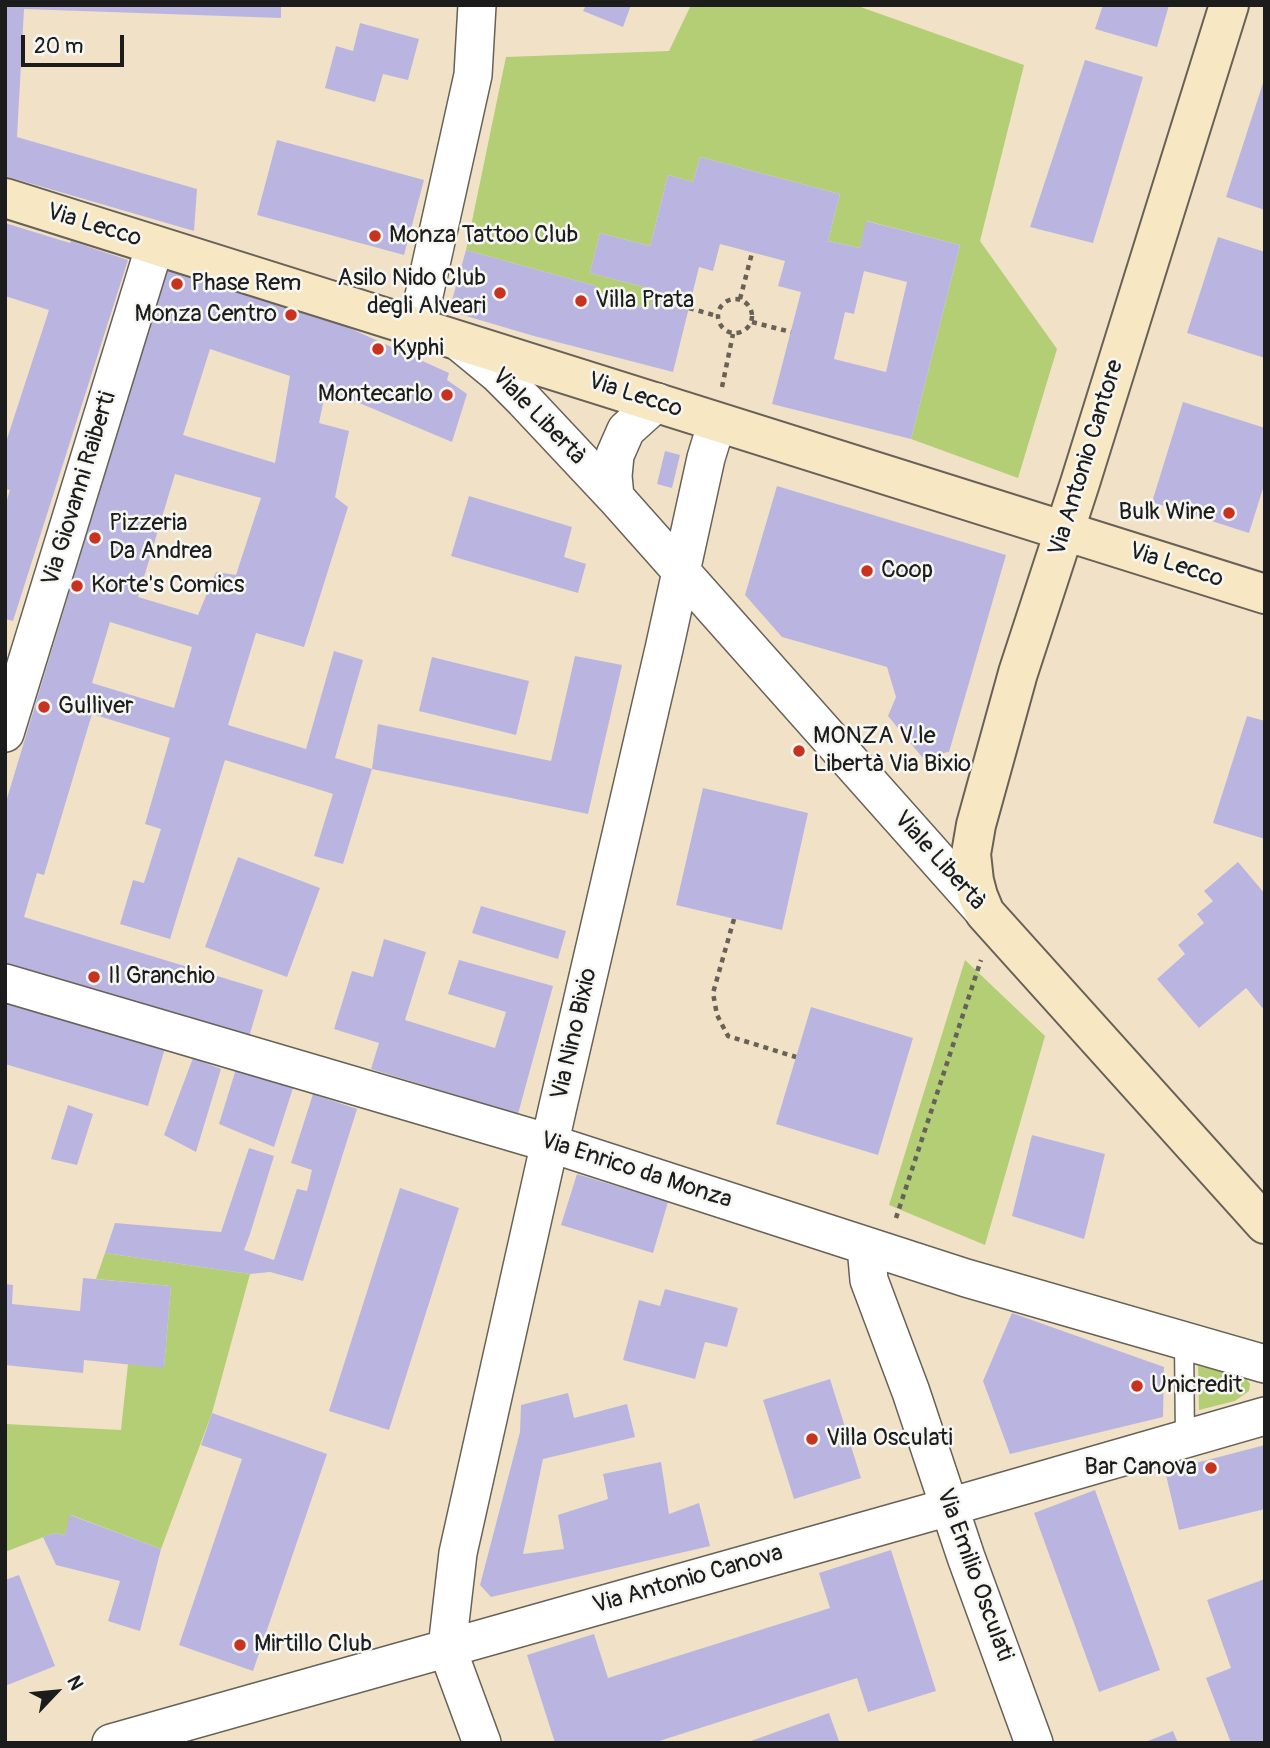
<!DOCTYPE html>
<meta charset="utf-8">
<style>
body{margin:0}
#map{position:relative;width:1270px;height:1748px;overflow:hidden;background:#f1e2c7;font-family:Pangolin,sans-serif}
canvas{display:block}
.frame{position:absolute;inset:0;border:7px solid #1c1c1c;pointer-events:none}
.north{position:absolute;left:21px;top:1657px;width:70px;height:70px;-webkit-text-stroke:5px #f6f6f2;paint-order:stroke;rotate:64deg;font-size:19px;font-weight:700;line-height:28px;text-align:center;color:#1c1c1c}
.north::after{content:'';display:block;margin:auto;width:24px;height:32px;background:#1c1c1c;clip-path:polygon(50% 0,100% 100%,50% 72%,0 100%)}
.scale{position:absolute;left:21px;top:35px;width:103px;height:32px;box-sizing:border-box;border:4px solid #1c1c1c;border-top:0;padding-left:9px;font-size:21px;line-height:24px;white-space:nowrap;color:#1c1c1c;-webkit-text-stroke:5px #f6f6f2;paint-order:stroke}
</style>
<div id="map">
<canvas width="1270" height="1748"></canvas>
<div class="frame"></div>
<div class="north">N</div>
<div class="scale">20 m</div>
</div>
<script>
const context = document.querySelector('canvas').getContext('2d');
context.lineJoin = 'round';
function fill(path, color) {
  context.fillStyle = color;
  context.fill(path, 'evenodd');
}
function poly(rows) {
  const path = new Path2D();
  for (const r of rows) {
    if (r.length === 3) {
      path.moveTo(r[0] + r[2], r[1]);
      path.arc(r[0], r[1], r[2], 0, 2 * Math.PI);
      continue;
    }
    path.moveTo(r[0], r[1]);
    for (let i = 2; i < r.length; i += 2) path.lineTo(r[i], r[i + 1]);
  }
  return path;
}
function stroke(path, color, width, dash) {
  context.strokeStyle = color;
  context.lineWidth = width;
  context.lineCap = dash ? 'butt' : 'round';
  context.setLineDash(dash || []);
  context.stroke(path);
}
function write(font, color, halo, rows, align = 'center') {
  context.font = font + ' Pangolin,sans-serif';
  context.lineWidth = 5;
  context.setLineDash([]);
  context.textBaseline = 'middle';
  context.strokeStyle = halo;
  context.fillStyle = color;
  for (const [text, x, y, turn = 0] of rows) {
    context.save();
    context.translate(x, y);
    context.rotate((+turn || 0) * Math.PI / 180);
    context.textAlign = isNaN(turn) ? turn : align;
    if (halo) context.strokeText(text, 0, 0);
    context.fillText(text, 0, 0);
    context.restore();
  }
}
const green = poly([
 [691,5,855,5,1024,65,980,241,1057,349,1018,478,911,439,960,245,867,221,860,248,828,241,840,194,700,157,693,182,668,175,650,246,600,233,590,273,655,290,650,309,594,295,596,286,466,250,506,57,669,51],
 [965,960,1045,1036,985,1245,889,1205],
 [105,1253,250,1274,212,1413,161,1549,71,1515,65,1535,54,1533,5,1552,5,1424,121,1430,128,1364,164,1367,171,1286,96,1279],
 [1198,1366,1244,1376,1250,1384,1249,1391,1235,1401,1199,1410]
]);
const building = poly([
 [5,5,281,5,281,18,24,9,17,137,197,189,194,231,5,176],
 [586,5,631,5,623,27,583,11],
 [1103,5,1169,5,1157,47,1095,29],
 [360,23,419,39,408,80,383,74,375,102,325,88,336,46,353,51],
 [1085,60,1143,77,1093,243,1030,227],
 [1264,80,1265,80,1265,210,1226,197],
 [277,140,424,180,404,255,257,215],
 [700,157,840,194,828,241,860,248,866,221,960,245,911,439,772,404,801,292,778,286,785,261,720,244,713,271,699,267,673,372,534,336,449,311,466,250,596,286,594,295,650,309,655,290,590,273,600,233,650,246,668,175,693,182],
 [864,271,907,282,886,372,834,359,845,312,854,314],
 [5,223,70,243,71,241,128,260,13,621,5,619,5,506,10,490,5,489,5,445,49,310,5,296],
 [1218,237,1265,252,1265,358,1187,333],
 [163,268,334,321,449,373,447,380,467,394,452,442,326,389,319,423,349,431,335,497,348,507,304,647,256,633,228,725,306,749,334,651,363,660,335,758,372,769,343,864,314,856,333,794,225,760,170,939,120,924,133,880,144,883,161,829,145,824,170,738,92,714,44,875,37,873,24,917,263,990,249,1037,5,963,5,805,111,454],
 [210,349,290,376,275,463,183,435],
 [175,474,261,498,236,575,216,572,198,615,138,597],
 [110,622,192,647,174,708,92,683],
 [1183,402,1265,428,1265,482,1249,533,1152,502],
 [665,451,680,455,672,488,657,484],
 [777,486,1006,555,949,752,922,757,888,716,896,697,887,667,782,637,745,595],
 [469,496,572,527,564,557,586,564,578,593,451,556],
 [575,656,622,665,588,814,372,769,378,724,551,761],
 [432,657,529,681,516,735,419,711],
 [1247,716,1265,721,1265,839,1213,823],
 [703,788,808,813,782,930,676,905],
 [238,857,320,888,287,977,205,947],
 [1238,862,1265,894,1265,1011,1246,988,1199,1028,1157,979,1185,954,1178,945,1204,923,1197,914,1213,901,1204,891],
 [481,906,566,931,558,959,472,933],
 [384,939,426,952,405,1020,495,1048,506,1012,448,994,459,960,553,986,518,1114,371,1069,379,1043,334,1029,352,971,373,977],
 [5,1001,165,1048,148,1106,5,1064],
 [811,1007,913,1038,878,1155,776,1124],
 [193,1058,221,1069,196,1152,164,1135],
 [236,1069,293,1088,274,1147,219,1124],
 [313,1094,357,1109,303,1281,270,1272,250,1274,105,1253,115,1223,221,1232,249,1148,274,1156,250,1234,244,1250,274,1260,297,1189,307,1191,312,1170,291,1163],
 [68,1105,93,1114,77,1165,51,1159],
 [1032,1135,1105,1154,1084,1239,1012,1216],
 [577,1174,668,1202,653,1253,561,1225],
 [400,1188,459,1208,389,1430,329,1411],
 [83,1278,171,1286,164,1368,84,1360,83,1373,5,1365,5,1284,13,1285,12,1304,80,1311],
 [665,1289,738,1308,727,1347,705,1342,695,1379,623,1360,639,1300,660,1306],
 [1012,1313,1164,1367,1163,1417,1010,1454,983,1381],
 [830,1379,861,1478,794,1499,763,1400],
 [568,1393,574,1418,627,1404,635,1437,543,1459,523,1554,564,1549,558,1515,608,1499,603,1474,661,1462,669,1514,699,1503,710,1546,491,1597,480,1585,520,1432,521,1405],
 [212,1413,327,1454,253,1671,179,1645,242,1459,201,1445],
 [1265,1445,1265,1509,1179,1530,1165,1471],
 [1095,1490,1160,1670,1099,1692,1034,1513],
 [70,1515,161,1549,140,1631,108,1621,120,1581,56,1565,43,1537,54,1533,65,1535],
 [891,1550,936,1691,868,1712,857,1678,653,1743,555,1743,527,1655,594,1634,608,1678,830,1608,819,1573],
 [19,1575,55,1666,5,1686,5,1580],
 [1265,1579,1265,1743,1231,1743,1206,1678,1231,1668,1207,1600],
 [829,1713,839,1741,748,1743,748,1742],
 [1173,1731,1178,1743,1143,1743]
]);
const path = poly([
 [735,316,17],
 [740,299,752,253],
 [689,308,717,316],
 [752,322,791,332],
 [722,387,733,334],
 [734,919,713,993,717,1015,728,1036,796,1057],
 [896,1218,981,960]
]);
const lane = poly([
 [1184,1340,1185,1439]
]);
const street = poly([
 [417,327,473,75,477,5],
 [458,341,498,374,524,400,615,497,985,913],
 [615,497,613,476,615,455,626,430,657,402],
 [5,733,155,245],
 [5,983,549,1143,966,1278,1265,1364],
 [866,1246,869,1280,911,1392,966,1557,1034,1743],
 [111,1743,949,1507,1265,1416],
 [482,1743,447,1648,458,1553,558,1106,664,649,706,458,717,422]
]);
const secondary = poly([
 [1229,5,1080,483,1018,673,976,825,971,854,974,881,978,896,985,913,1265,1224],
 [5,198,1265,594]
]);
const markers = [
 [375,236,7,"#c8321e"],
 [177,284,7,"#c8321e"],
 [500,293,7,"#c8321e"],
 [581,301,7,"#c8321e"],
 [291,315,7,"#c8321e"],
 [378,349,7,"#c8321e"],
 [447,395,7,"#c8321e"],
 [1229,513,7,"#c8321e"],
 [95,538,7,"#c8321e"],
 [867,571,7,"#c8321e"],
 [77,586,7,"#c8321e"],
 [44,707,7,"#c8321e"],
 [799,751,7,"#c8321e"],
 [94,977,7,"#c8321e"],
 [1137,1386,7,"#c8321e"],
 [812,1439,7,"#c8321e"],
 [1211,1468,7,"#c8321e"],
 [240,1645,7,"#c8321e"]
];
const streetNames = [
 ["Via Lecco",94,226,17],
 ["Via Lecco",635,396,18],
 ["Viale Libertà",538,417,46],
 ["Via Antonio Cantore",1087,458,-73],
 ["Via Giovanni Raiberti",80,489,-73],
 ["Via Lecco",1176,566,18],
 ["Viale Libertà",939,861,48],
 ["Via Nino Bixio",575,1034,-77],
 ["Via Enrico da Monza",636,1171,18],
 ["Via Emilio Osculati",974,1575,70],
 ["Via Antonio Canova",688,1580,-16]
];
const poiNames = [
 ["Monza Tattoo Club",389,236],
 ["Asilo Nido Club",486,279,"right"],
 ["degli Alveari",486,307,"right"],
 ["Phase Rem",191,284],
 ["Villa Prata",595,301],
 ["Monza Centro",277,315,"right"],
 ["Kyphi",392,349],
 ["Montecarlo",433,395,"right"],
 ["Bulk Wine",1215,513,"right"],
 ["Pizzeria",109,524],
 ["Da Andrea",109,552],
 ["Coop",881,571],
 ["Korte's Comics",91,586],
 ["Gulliver",58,707],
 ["MONZA V.le",813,737],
 ["Libertà Via Bixio",813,765],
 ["Il Granchio",108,977],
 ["Unicredit",1151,1386],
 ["Villa Osculati",826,1439],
 ["Bar Canova",1197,1468,"right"],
 ["Mirtillo Club",254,1645]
];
fill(green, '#b3ce75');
fill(building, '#bab5e0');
stroke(lane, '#676158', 21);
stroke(street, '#676158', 40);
stroke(secondary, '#676158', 42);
stroke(path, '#676158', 4.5, [5, 5]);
stroke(lane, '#fff', 18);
stroke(street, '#fff', 37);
stroke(secondary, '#f7e8c3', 38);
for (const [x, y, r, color] of markers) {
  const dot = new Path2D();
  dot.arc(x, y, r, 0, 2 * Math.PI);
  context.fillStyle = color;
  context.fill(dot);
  stroke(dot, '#f6f6f2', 2.5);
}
write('24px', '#1c1c1c', '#f6f6f2', streetNames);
write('24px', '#1c1c1c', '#f6f6f2', poiNames, 'left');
</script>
